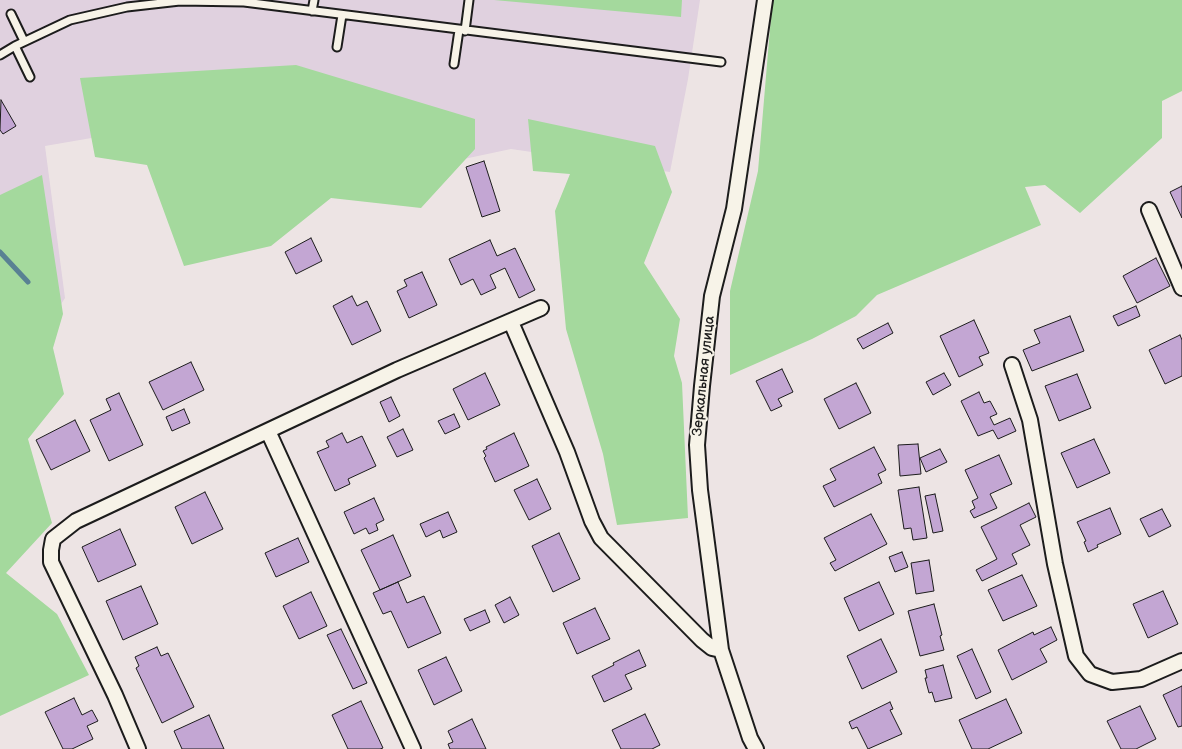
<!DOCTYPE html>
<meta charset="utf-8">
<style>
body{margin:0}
canvas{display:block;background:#ede4e4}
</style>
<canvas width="1182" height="749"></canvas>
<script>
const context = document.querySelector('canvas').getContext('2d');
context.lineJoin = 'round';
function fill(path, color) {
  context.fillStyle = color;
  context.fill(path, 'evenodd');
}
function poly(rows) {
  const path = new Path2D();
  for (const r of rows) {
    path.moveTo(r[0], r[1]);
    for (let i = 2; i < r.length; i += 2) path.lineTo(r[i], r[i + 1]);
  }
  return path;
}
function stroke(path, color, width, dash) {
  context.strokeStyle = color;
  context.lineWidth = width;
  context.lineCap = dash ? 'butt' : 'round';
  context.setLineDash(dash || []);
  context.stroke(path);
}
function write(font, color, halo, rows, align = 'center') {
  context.font = font + ' "Balsamiq Sans",sans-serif';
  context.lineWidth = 4.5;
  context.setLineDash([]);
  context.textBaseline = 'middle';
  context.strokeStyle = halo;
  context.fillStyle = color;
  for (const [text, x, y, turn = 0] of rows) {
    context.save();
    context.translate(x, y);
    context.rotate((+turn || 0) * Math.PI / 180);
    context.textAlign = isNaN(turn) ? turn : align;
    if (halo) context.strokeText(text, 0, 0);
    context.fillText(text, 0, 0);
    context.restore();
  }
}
const built = poly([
 [0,0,700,0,688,79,670,172,511,149,275,199,237,113,45,146,65,298,0,400]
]);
const green = poly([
 [494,0,682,0,681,17],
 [774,0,1182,0,1182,91,1162,101,1162,138,1080,213,1045,185,1025,187,1041,225,877,295,856,316,812,339,730,375,730,291,758,171,772,5],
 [296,65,475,119,475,149,421,208,331,198,271,246,184,266,147,165,95,157,80,78],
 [528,119,655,146,672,192,644,263,680,319,674,356,682,383,688,518,617,525,603,454,566,329,555,211,570,174,533,171],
 [42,175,63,314,53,348,64,394,28,439,52,523,6,573,57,614,89,675,0,716,0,195]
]);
const stream = poly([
 [0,252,28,282]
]);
const building = poly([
 [1,100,16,126,3,134,0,130,1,100],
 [484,161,500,211,482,217,466,167,484,161],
 [1182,186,1182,218,1170,192,1182,186],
 [311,238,322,261,296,274,285,252,311,238],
 [490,240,497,256,515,248,535,290,519,298,505,268,490,275,496,288,481,295,473,279,461,285,449,259,490,240],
 [1156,258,1170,286,1137,303,1123,276,1156,258],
 [422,272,437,305,409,318,397,291,407,286,404,280,422,272],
 [352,296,357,306,367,301,381,331,352,345,333,306,352,296],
 [1136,306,1140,316,1118,326,1113,316,1136,306],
 [1070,316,1084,351,1032,371,1023,350,1040,343,1034,330,1070,316],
 [974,320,989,353,979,357,983,365,959,377,940,336,974,320],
 [888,323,893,333,863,349,857,339,888,323],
 [1180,335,1182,340,1182,376,1165,384,1149,350,1180,335],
 [191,362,204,390,163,410,149,382,191,362],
 [782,369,793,392,778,399,782,406,771,411,756,381,782,369],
 [485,373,500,405,468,420,453,389,485,373],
 [944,373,951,385,933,395,926,382,944,373],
 [1077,374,1091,408,1059,421,1045,386,1077,374],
 [856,383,871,413,839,429,824,399,856,383],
 [979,392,984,403,990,401,997,414,990,417,994,425,1010,418,1016,431,998,439,993,430,978,436,961,401,979,392],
 [119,393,143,445,109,461,90,420,111,410,106,399,119,393],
 [391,397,400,416,389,422,380,402,391,397],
 [184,409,190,423,172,431,166,417,184,409],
 [454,414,460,427,445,434,438,421,454,414],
 [75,420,90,451,51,470,36,440,75,420],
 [403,429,413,450,397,457,387,437,403,429],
 [342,433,347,443,362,436,376,466,348,479,350,484,335,491,317,452,329,447,326,441,342,433],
 [514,433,529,466,495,482,484,458,486,456,483,451,487,449,486,447,514,433],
 [1094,439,1110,473,1077,488,1061,453,1094,439],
 [918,444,921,474,900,476,898,445,918,444],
 [874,447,886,470,878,474,882,483,834,507,823,486,836,480,830,469,874,447],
 [940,449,947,462,926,472,920,458,940,449],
 [999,455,1012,484,990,494,997,508,974,518,970,511,975,508,972,501,978,498,965,470,999,455],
 [537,479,551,509,529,520,514,490,537,479],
 [919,487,927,538,913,540,911,528,904,529,898,490,919,487],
 [205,492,223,529,192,544,175,507,205,492],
 [935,494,943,531,933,533,925,496,935,494],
 [374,498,384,520,376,524,378,530,369,534,366,528,354,534,344,512,374,498],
 [1029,503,1036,517,1020,525,1030,545,1012,554,1017,564,982,581,976,570,997,559,981,527,1029,503],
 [1110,508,1121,534,1097,545,1098,547,1088,552,1084,542,1086,541,1077,522,1110,508],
 [1162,509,1171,526,1149,537,1140,519,1162,509],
 [448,512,457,532,443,538,440,530,426,537,420,524,448,512],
 [871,514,887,544,835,571,830,563,836,560,824,538,871,514],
 [120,529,136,565,98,582,82,547,120,529],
 [559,533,580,579,553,592,532,546,559,533],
 [393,535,411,576,380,590,361,550,393,535],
 [298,538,309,562,276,577,265,553,298,538],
 [902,552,908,567,895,572,889,557,902,552],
 [929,560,934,591,916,594,911,563,929,560],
 [1022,575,1037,606,1003,621,988,590,1022,575],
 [398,582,407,603,424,596,441,633,408,648,391,611,383,614,373,593,398,582],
 [879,582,894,614,859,631,844,598,879,582],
 [141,586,158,624,123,640,106,601,141,586],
 [1163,591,1178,624,1148,638,1133,604,1163,591],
 [311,592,327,626,299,639,283,606,311,592],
 [510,597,519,615,504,623,495,605,510,597],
 [934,604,942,635,940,636,944,650,920,656,908,611,934,604],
 [595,608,610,639,577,654,563,623,595,608],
 [485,610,490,622,470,631,464,619,485,610],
 [1051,627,1057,640,1040,649,1047,662,1012,680,998,650,1033,632,1034,635,1051,627],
 [341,629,367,683,353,689,327,635,341,629],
 [881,639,897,672,862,689,847,656,881,639],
 [157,647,161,656,168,653,194,707,162,723,136,668,139,666,135,657,157,647],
 [972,649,991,692,976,699,957,656,972,649],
 [639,650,646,666,625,675,632,689,604,702,592,676,614,665,613,663,639,650],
 [446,657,462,691,434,705,418,670,446,657],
 [943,665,952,698,935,702,932,692,929,693,925,678,927,678,925,670,943,665],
 [1182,686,1182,726,1178,727,1163,695,1182,686],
 [74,698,82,715,92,710,98,721,87,726,93,739,72,749,63,749,45,712,74,698],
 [1006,699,1022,733,988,749,972,749,959,720,1006,699],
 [361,701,383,748,380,749,348,749,332,715,361,701],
 [890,702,893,709,890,710,902,734,868,749,857,727,852,729,849,722,890,702],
 [1140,706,1156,739,1136,749,1121,749,1107,721,1140,706],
 [645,714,660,745,652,749,621,749,612,730,645,714],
 [209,715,224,749,182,749,174,731,209,715],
 [472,719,486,749,450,749,448,744,453,742,448,731,472,719]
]);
const service = poly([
 [312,11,314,0],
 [11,14,24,41],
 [465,31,469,0],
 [15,46,30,77],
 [337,47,342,15],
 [0,55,15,46,70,20,127,7,180,1,244,2,721,62],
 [454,64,459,30]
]);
const minor = poly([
 [1149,210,1182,288],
 [511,322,567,452,592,521,601,538,702,640,712,648,721,650],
 [1012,365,1030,420,1055,564,1076,656,1090,674,1112,682,1141,679,1182,661],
 [268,431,413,749],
 [138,749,115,695,51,562,51,550,53,539,76,521,397,370,541,308],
 [756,749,750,738,721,650,700,490,697,445,702,386,712,296,734,209,765,0]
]);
const streetNames = [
 ["Зеркальная улица",704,376,-84]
];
fill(built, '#e0d1df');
fill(green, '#a4d99d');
stroke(stream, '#598193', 5);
fill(building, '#c3a6d3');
stroke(building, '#1c1c1c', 1);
stroke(service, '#1c1c1c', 11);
stroke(minor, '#1c1c1c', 18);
stroke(service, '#f7f3e8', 7);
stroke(minor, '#f7f3e8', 14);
write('14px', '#1c1c1c', '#f7f3e8', streetNames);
</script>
